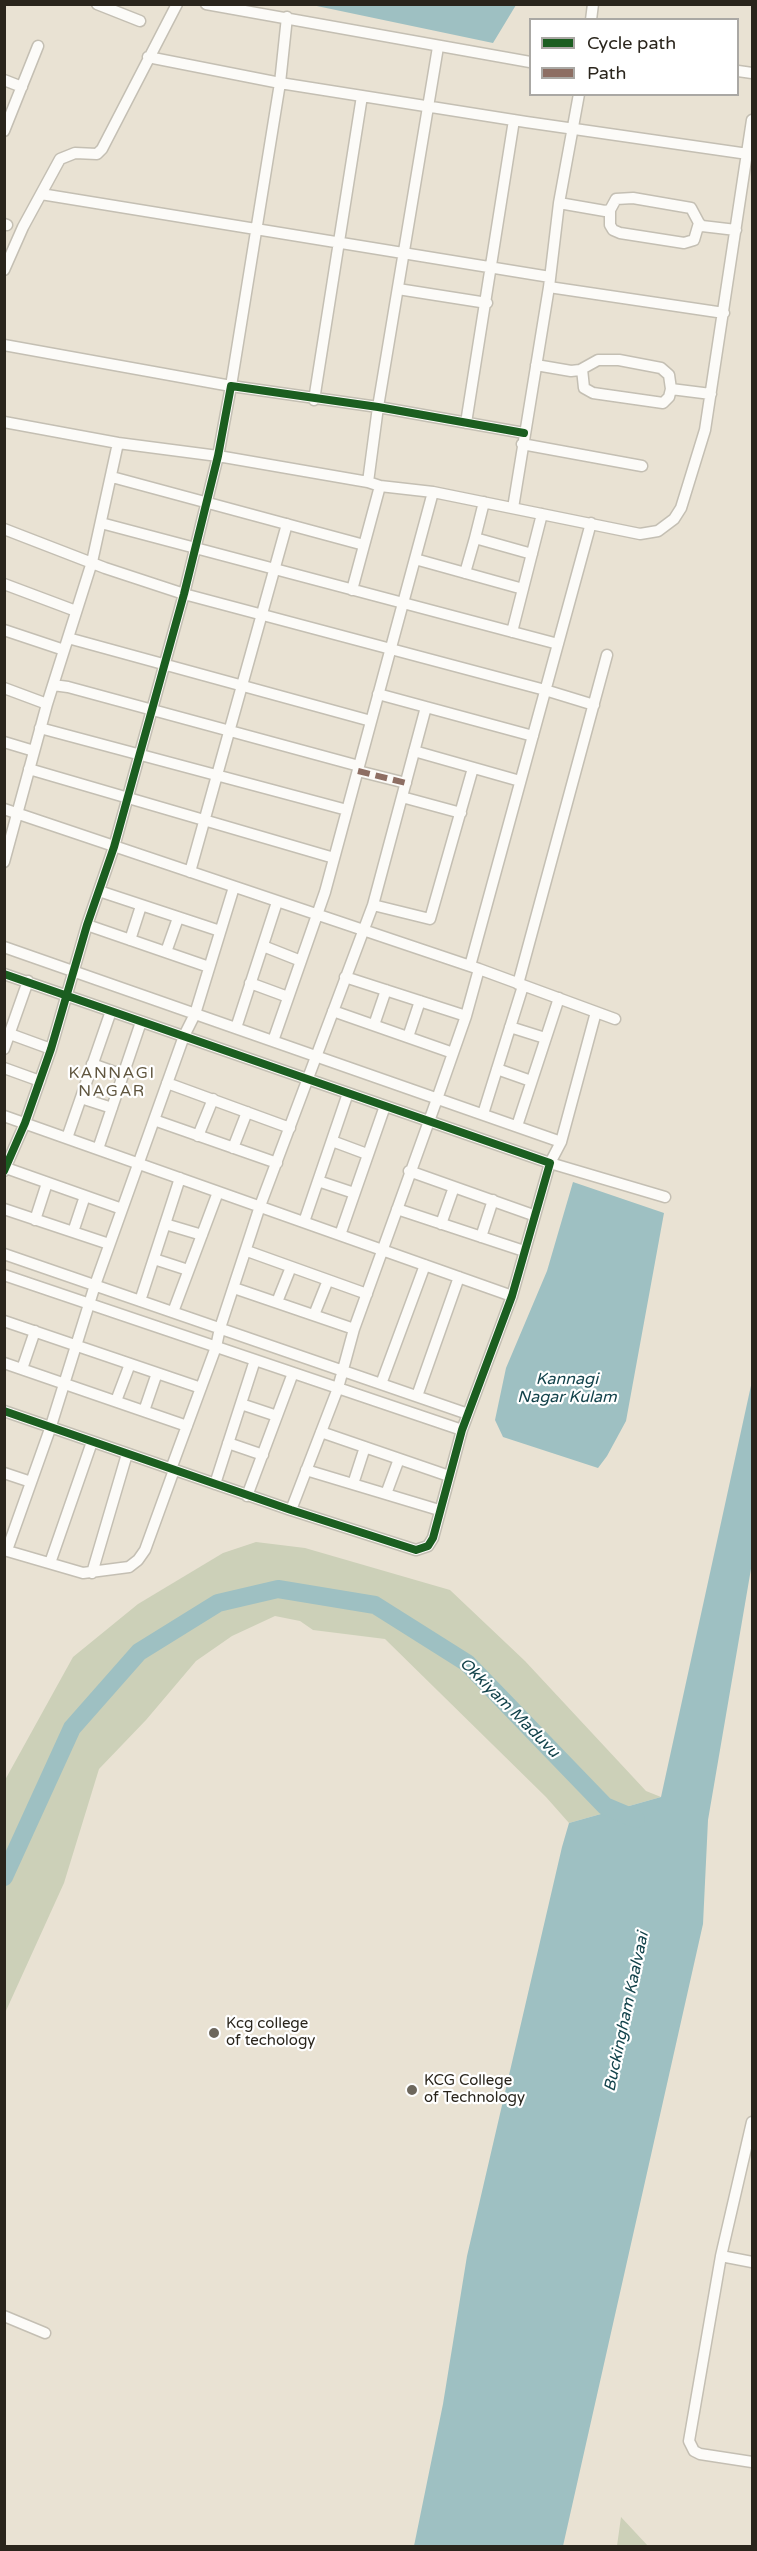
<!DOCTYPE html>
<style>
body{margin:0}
#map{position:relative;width:757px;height:2551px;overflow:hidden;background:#e9e2d3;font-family:"Varela Round",sans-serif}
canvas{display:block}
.frame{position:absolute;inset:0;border:6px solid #2a251c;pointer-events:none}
.legend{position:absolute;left:529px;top:18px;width:210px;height:78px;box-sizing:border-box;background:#fff;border:2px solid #aaa8a4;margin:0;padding:8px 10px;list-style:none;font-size:18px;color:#2a251c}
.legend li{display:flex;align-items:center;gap:12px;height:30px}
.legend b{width:30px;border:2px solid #aaa8a4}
</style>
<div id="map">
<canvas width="757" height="2551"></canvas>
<div class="frame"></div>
<ul class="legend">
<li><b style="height:8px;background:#1b5e20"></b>Cycle path</li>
<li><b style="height:8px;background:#8d6e63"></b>Path</li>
</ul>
</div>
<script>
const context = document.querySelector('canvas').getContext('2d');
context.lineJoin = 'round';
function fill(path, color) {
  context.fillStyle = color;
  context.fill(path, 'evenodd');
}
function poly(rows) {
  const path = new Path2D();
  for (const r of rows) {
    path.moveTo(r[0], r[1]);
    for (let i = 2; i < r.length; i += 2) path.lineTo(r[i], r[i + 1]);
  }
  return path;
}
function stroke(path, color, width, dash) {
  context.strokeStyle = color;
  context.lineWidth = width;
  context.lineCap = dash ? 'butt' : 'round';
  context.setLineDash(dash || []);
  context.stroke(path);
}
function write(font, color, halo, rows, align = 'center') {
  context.font = font + ' "Varela Round",sans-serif';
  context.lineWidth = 4.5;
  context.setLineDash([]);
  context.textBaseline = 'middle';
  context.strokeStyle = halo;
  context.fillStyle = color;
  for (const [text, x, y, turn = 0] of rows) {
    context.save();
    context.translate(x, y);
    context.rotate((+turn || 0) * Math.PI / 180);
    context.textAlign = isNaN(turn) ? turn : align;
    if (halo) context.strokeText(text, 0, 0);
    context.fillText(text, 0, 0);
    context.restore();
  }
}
const green = poly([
 [256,1542,305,1548,450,1590,525,1661,646,1791,661,1797,569,1823,546,1797,385,1639,313,1630,300,1621,275,1616,232,1636,196,1661,146,1720,99,1769,64,1883,5,2013,5,1780,73,1657,138,1604,223,1553],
 [621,2517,648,2546,617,2546]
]);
const water = poly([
 [312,5,516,4,516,5,493,43],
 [573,1182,664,1213,626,1421,607,1456,598,1468,503,1437,495,1420,506,1368,547,1271],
 [752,1381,752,1563,708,1820,703,1924,563,2546,414,2546,443,2404,467,2256,562,1847,569,1823,661,1797]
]);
const river = poly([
 [4,1877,72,1728,139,1652,218,1603,278,1589,375,1605,467,1663,605,1806,636,1819]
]);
const minor = poly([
 [97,4,140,21],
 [206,4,530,62],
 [591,20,593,4],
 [148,57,280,83,526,122,748,154],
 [738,71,752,73],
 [4,80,22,87],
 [4,131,38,46],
 [41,194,550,277],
 [559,203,605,211,610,210,616,199,633,198,691,208,699,223,702,226,736,230],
 [610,210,610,225,613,230,620,233,684,243,694,240,699,223],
 [4,224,7,225],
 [4,270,23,227,60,159,75,153,97,154,102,149,177,4],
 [549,287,724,313],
 [398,289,487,303],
 [4,345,231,386,280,83,287,17],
 [536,365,571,371,580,370,598,360,619,360,661,368,669,375,671,389,711,394],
 [582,369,584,388,593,393,663,403,669,397,671,389],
 [314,400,362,96],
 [4,422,118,443,218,456,368,482,380,486,433,492,640,534,658,531,674,519,681,508,705,430,752,120],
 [466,423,514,120],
 [522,444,642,466],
 [112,477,364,545],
 [368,482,378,407,438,47],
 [513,508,549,287,559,203,579,94],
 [101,523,558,644],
 [4,529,105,568,184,594,545,690,594,705],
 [475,538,484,502],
 [415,559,523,589],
 [465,573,475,538,532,554],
 [4,584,76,611],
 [352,590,380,486],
 [4,630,64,650],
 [512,632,542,514],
 [68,638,371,721],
 [53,685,68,687,359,766],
 [4,688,47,704],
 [378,694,533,736],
 [40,728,347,810],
 [4,742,34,751],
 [414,751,520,781],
 [29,769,334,858],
 [358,771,406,783],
 [402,797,461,813],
 [4,809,479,969,615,1019],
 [4,862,47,704,92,562,118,443],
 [190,872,287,524],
 [99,891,220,931],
 [373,905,430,919,473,768],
 [87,925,209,967],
 [130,940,141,906],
 [263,946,301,961],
 [4,947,561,1142],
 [166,952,178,918],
 [470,966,591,523],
 [4,974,550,1163,512,1296,462,1430,433,1538,428,1546,416,1550,291,1510,4,1411],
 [345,977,466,1016],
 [250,983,288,997],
 [518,984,607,655],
 [333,1011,453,1053],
 [596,1012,561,1142,550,1163,665,1197],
 [374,1025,386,990],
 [510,1027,545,1038],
 [236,1028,277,902],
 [10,1034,51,1049],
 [408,1037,420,1001],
 [273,1041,325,892,433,492],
 [4,1049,28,981],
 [92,1064,123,1075],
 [4,1068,40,1081],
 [497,1069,531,1081],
 [167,1083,290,1128],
 [81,1098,112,1108],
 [483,1114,523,986],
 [4,1116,512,1296],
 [154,1120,277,1163],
 [517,1126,559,998],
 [198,1136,213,1099],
 [67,1138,111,1011],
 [332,1141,367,1154],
 [233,1148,247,1112],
 [98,1149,141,1022],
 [6,1168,122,1209],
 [4,1171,25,1123,51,1049,87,925,114,847,184,594,218,456,231,386,378,407,524,433],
 [409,1171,533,1215],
 [318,1181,354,1193],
 [4,1209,109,1244],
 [397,1209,524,1251],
 [35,1220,47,1183],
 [304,1222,348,1093],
 [165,1224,202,1235],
 [441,1224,454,1187],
 [73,1232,85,1196],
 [340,1235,385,1106],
 [481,1237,493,1200],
 [247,1251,367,1294],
 [4,1254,468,1414],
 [154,1259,188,1270],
 [4,1275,462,1430],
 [234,1288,354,1329],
 [140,1301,180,1178],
 [277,1302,291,1267],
 [173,1312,218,1192],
 [314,1315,328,1280],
 [4,1321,201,1388],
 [4,1363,187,1426],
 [22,1369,35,1331],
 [381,1384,425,1265],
 [417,1396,459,1277],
 [116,1401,130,1364],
 [241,1404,277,1416],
 [144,1411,157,1373],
 [321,1432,449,1476],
 [228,1443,263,1455],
 [171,1469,216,1347,220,1328,260,1206,373,905,426,707],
 [306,1470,439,1510],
 [4,1473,31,1482],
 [215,1484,255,1360],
 [353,1484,365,1447],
 [386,1494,399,1459],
 [247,1496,293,1373],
 [291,1510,338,1388,354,1329,437,1099,466,1016,479,969],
 [4,1550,83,1573,129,1567,138,1560,145,1550,174,1470],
 [7,1550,50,1429,95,1285,184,1036,195,1014,234,887],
 [50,1563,92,1442],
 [92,1573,127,1454],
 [752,2122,721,2256,689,2441,694,2451,700,2454,752,2462],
 [721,2256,752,2262],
 [4,2316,45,2333]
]);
const quiet = poly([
 [358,771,406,783]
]);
const cycleway = poly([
 [4,974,550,1163,512,1296,462,1430,433,1538,428,1546,416,1550,291,1510,4,1411],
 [4,1171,25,1123,51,1049,87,925,114,847,184,594,218,456,231,386,378,407,524,433]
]);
const markers = [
 [214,2033,6,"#6d675c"],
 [412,2090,6,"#6d675c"]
];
const poiNames = [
 ["Kcg college",226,2024],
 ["of techology",226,2041],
 ["KCG College",424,2081],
 ["of Technology",424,2098]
];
const neighbourhoodNames = [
 ["KANNAGI",112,1074],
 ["NAGAR",112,1092]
];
const waterNames = [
 ["Kannagi",567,1380],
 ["Nagar Kulam",567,1398],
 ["Okkiyam Maduvu",509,1708,45],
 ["Buckingham Kaalvaai",627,2012,-78]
];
fill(green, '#ccd0b8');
fill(water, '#9ec0c2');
stroke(river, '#9ec0c2', 18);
stroke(minor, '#c4bfb3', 13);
stroke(minor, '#fcfbf8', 10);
stroke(quiet, '#8d6e63', 6, [12, 6]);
stroke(cycleway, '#1b5e20', 8);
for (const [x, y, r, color] of markers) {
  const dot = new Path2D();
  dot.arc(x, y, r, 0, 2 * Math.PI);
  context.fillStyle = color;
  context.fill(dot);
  stroke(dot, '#fff', 2);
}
write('15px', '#2a251c', '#fff', poiNames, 'left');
context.letterSpacing = '1.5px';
write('16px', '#60563f', '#fff', neighbourhoodNames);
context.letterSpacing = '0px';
write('italic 16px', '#13434b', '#fff', waterNames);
</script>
